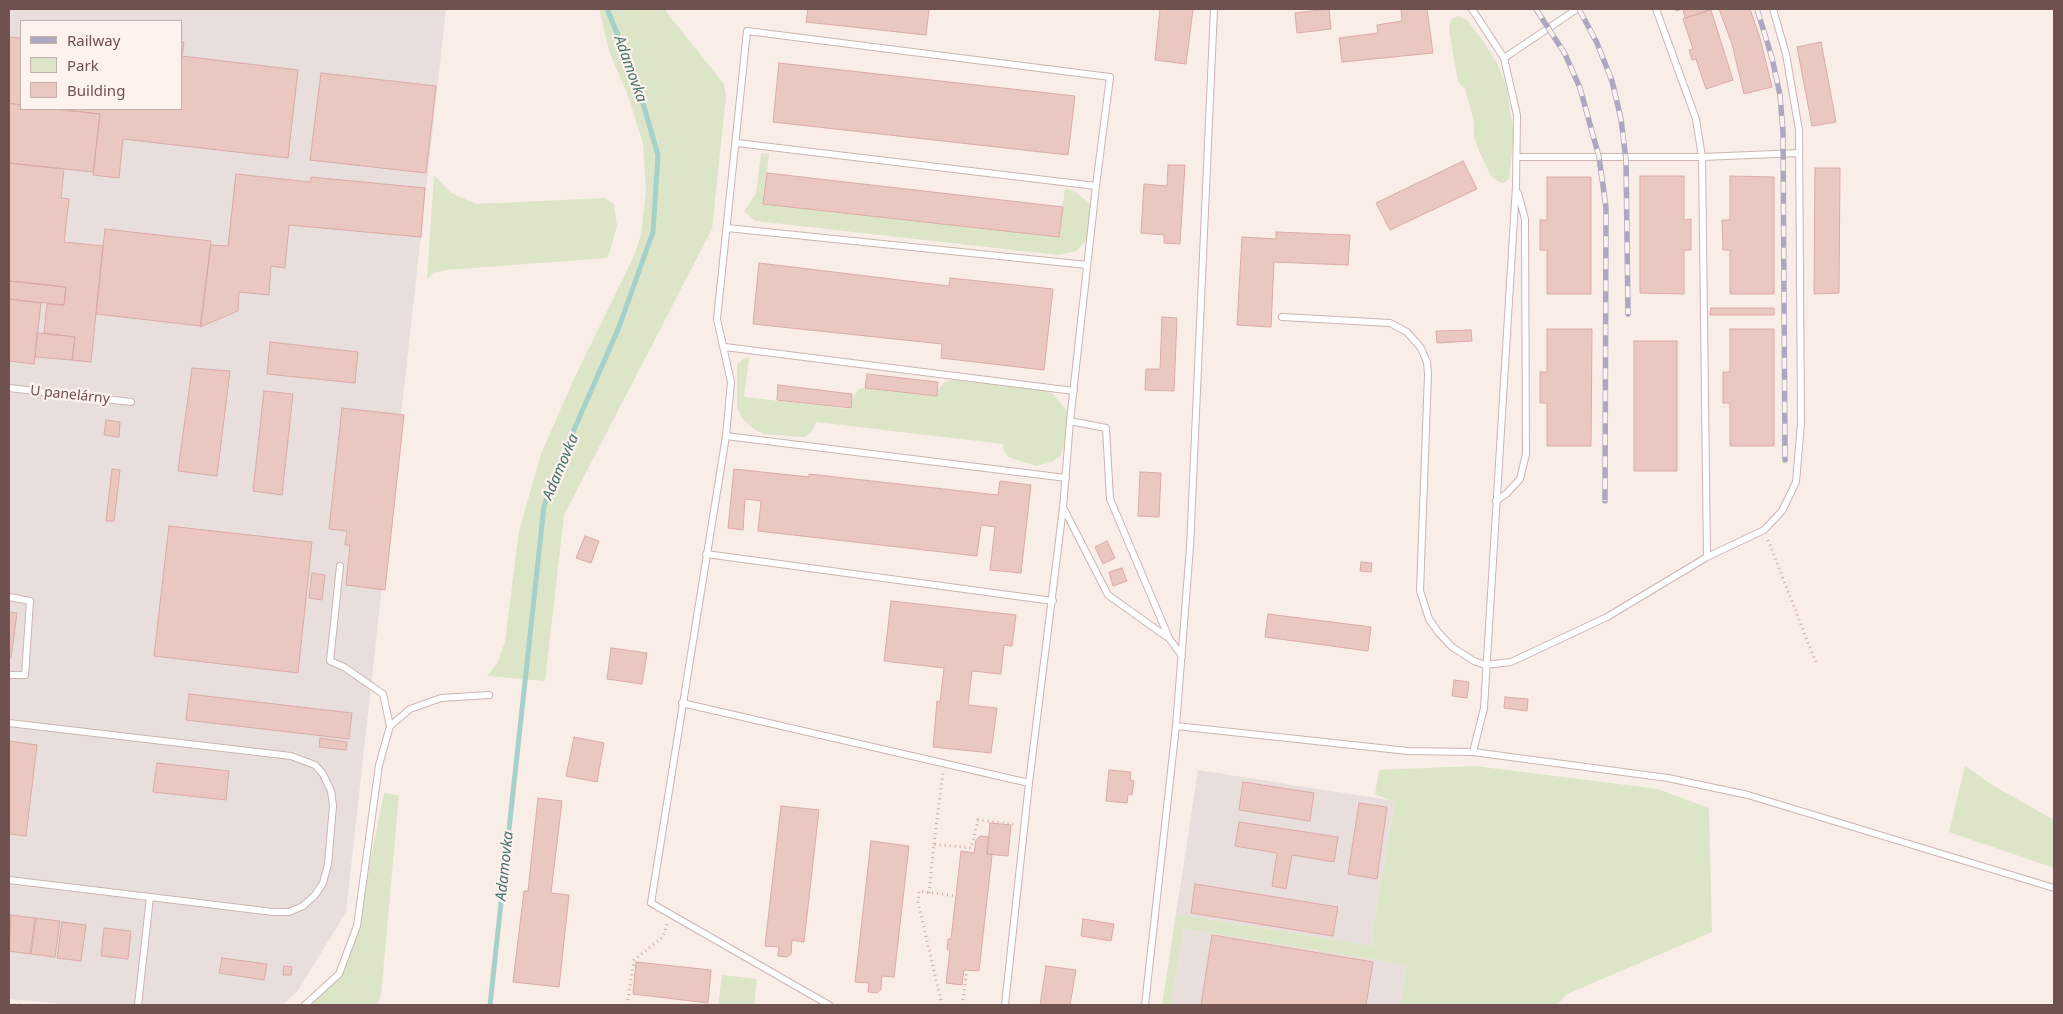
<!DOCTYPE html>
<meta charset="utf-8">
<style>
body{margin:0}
#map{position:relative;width:2063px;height:1014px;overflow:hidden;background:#f9ede7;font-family:"Noto Sans",sans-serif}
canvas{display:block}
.frame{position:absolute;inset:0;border:10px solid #6f514f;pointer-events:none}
.legend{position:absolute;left:20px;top:20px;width:162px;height:90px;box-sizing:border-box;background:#fdf2ed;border:1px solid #c4b2ae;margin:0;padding:6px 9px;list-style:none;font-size:15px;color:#6f514f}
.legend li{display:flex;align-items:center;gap:10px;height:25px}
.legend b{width:25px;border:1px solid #c4b2ae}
</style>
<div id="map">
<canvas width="2063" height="1014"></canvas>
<div class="frame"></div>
<ul class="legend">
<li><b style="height:6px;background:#aea7c1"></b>Railway</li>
<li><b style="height:14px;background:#dce5c7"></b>Park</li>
<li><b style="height:14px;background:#ebc7c2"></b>Building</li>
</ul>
</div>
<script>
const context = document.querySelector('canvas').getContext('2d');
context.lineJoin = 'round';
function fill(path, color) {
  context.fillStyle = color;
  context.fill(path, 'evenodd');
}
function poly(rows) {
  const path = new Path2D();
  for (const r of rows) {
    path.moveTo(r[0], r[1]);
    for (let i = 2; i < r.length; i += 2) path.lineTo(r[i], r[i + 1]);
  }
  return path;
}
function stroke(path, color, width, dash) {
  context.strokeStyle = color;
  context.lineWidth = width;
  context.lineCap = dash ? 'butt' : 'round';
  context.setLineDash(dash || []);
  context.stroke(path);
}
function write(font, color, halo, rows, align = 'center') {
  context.font = font + ' "Noto Sans",sans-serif';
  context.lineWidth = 4.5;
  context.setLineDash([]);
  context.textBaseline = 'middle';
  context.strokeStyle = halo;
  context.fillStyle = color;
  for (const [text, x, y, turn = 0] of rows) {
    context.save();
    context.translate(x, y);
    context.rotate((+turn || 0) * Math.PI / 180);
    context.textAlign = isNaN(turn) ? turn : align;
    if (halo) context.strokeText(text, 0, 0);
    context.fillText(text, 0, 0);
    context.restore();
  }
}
const industrial = poly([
 [9,9,446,9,346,912,297,992,282,1005,73,1005,9,999],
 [21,21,181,21,181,109,21,109],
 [1198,770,1395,801,1373,928,1374,946,1176,914],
 [1184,929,1407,965,1400,1005,1171,1005]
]);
const green = poly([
 [599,9,664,9,724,84,726,96,712,229,564,515,545,681,487,676,497,664,505,642,519,531,541,454,572,383,634,256,641,235,646,191,643,144,628,95,610,54],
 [1458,16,1467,20,1483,41,1497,63,1506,85,1514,134,1509,179,1504,183,1499,182,1491,176,1479,151,1474,137,1474,121,1465,89,1458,82,1449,28,1451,19],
 [766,153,769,154,763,204,1059,237,1065,188,1074,191,1089,203,1092,212,1089,238,1076,251,1058,255,756,221,744,212,756,193,761,154],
 [434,175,451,193,476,204,605,198,614,204,617,226,610,251,607,258,446,270,434,273,427,279],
 [745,358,749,358,744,397,850,409,854,395,861,388,936,396,939,388,945,382,954,380,1045,391,1053,394,1066,409,1069,418,1068,432,1061,455,1052,462,1036,466,1008,457,1004,451,1003,444,816,422,811,433,804,437,763,434,752,428,743,419,737,407,737,364],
 [1475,766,1658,789,1709,808,1712,932,1567,994,1557,1005,1400,1005,1407,965,1184,929,1171,1005,1162,1005,1176,914,1374,946,1373,928,1395,802,1375,794,1379,770],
 [1965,766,1992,785,2054,820,2054,868,1949,832],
 [384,793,399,795,381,996,377,1005,305,1005,339,974,357,926],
 [722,975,757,979,754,1005,718,1005]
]);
const stream = poly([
 [490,1005,544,506,559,464,619,327,653,232,658,155,635,76,607,9]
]);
const building = poly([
 [808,9,929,9,926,35,806,22,808,9],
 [1160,9,1193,9,1186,64,1155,60,1160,9],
 [1329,9,1331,29,1297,33,1295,13,1329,9],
 [1401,9,1427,9,1433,53,1342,62,1339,38,1378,33,1377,25,1402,21,1401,9],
 [1675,9,1708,9,1709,10,1685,18,1683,9,1676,11,1675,9],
 [1719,9,1750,9,1760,38,1772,87,1744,94,1732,44,1719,9],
 [1711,10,1733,80,1706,89,1696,59,1692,60,1689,50,1693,49,1683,19,1711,10],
 [9,37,21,38,21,105,9,103,9,37],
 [181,42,184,42,182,56,298,70,288,158,123,139,119,178,93,175,100,114,55,109,181,109,181,42],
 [1821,42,1836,122,1812,126,1797,47,1821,42],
 [779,63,1075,96,1068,155,773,122,779,63],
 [321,73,436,86,426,173,310,160,321,73],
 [9,103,21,105,21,109,55,109,100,114,93,172,9,163,9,103],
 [1463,161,1477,189,1390,230,1376,203,1463,161],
 [9,163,64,169,61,198,69,199,64,242,103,246,91,362,72,360,75,337,44,333,47,304,64,305,66,287,9,281,9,163],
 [1168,165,1185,165,1180,244,1164,243,1164,235,1141,233,1144,184,1167,186,1168,165],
 [1815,168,1840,168,1839,293,1814,294,1815,168],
 [767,173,1063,207,1059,237,763,204,767,173],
 [236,174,310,182,311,177,425,188,421,237,289,225,285,268,271,266,269,295,239,292,238,311,200,327,211,245,228,246,236,174],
 [1640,176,1684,176,1684,220,1691,219,1691,250,1684,250,1684,294,1640,293,1640,176],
 [1730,176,1774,177,1774,294,1730,294,1730,250,1723,250,1722,220,1730,220,1730,176],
 [1547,177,1591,177,1591,294,1547,294,1547,250,1540,250,1540,220,1547,220,1547,177],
 [105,229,211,241,201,326,96,314,105,229],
 [1276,232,1350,235,1348,265,1274,262,1271,327,1237,325,1242,237,1276,239,1276,232],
 [759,263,949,286,950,278,1053,289,1044,370,941,358,942,344,753,324,759,263],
 [9,281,66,287,64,305,9,299,9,281],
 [9,299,41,303,34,364,9,361,9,299],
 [1711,308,1774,308,1774,315,1710,315,1711,308],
 [1162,317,1177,318,1174,391,1145,390,1146,369,1160,369,1162,317],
 [1547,329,1592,329,1591,446,1547,446,1547,403,1540,403,1540,372,1547,372,1547,329],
 [1730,329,1774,329,1774,446,1730,446,1730,403,1723,403,1723,372,1730,372,1730,329],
 [1471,330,1472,341,1437,343,1436,331,1471,330],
 [37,333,75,337,72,360,35,357,37,333],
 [1634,341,1677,341,1677,471,1634,471,1634,341],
 [270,342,358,352,355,383,267,374,270,342],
 [192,368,230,371,217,476,178,471,192,368],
 [867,374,938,382,937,396,865,388,867,374],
 [778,385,852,394,851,408,777,400,778,385],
 [264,391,293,394,282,495,253,491,264,391],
 [342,408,404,415,385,590,346,585,350,545,345,545,347,531,329,529,342,408],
 [106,420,120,422,119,437,104,435,106,420],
 [112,469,120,470,114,521,106,521,112,469],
 [734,469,809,477,809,474,998,495,1000,481,1031,485,1021,573,990,570,995,527,981,525,977,556,758,531,761,501,745,499,743,530,728,528,734,469],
 [1140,472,1161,473,1159,517,1138,516,1140,472],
 [169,526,312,542,298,673,154,656,169,526],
 [585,536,599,541,591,563,576,558,585,536],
 [1107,541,1115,558,1103,564,1095,547,1107,541],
 [1361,562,1372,563,1371,572,1360,571,1361,562],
 [1122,568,1127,581,1113,586,1109,572,1122,568],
 [312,573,325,575,322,600,309,598,312,573],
 [891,601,1016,615,1012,646,1004,645,1001,674,972,671,968,705,997,708,991,753,933,747,937,701,940,702,944,668,884,661,891,601],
 [9,612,17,613,11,658,9,658,9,612],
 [1268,614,1371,627,1368,651,1265,637,1268,614],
 [611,648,647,653,642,684,607,679,611,648],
 [1454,680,1469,682,1467,698,1452,696,1454,680],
 [189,694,352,713,349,739,186,720,189,694],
 [1505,697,1528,699,1527,711,1504,708,1505,697],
 [574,737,604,743,597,782,566,776,574,737],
 [320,738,347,742,346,750,319,747,320,738],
 [9,741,37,745,26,836,9,834,9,741],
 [157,763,229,771,226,800,153,792,157,763],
 [1109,770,1131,772,1130,780,1134,781,1132,795,1128,794,1127,803,1106,801,1109,770],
 [1243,782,1314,793,1310,821,1239,810,1243,782],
 [538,798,562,801,551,893,569,895,559,987,513,982,524,891,528,891,538,798],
 [1359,803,1387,807,1377,879,1348,874,1359,803],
 [781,806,819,810,804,942,792,940,791,954,787,957,778,956,779,947,765,946,781,806],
 [1239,822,1338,837,1334,862,1292,855,1286,889,1272,886,1277,853,1235,846,1239,822],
 [990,823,1011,825,1008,856,987,854,990,823],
 [980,836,989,837,987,854,992,855,979,971,964,970,962,985,946,983,950,950,947,949,948,939,951,939,961,851,974,853,976,840,980,836],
 [871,841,909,846,894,977,882,976,881,989,877,993,868,992,869,983,855,982,871,841],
 [1195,884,1338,907,1333,936,1191,913,1195,884],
 [11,915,35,918,30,954,9,951,11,915],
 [36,918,60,921,55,957,31,954,36,918],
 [1083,919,1114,924,1111,941,1081,936,1083,919],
 [62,922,86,925,81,961,57,958,62,922],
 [104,928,131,931,128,959,101,956,104,928],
 [1212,935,1373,962,1366,1005,1201,1005,1212,935],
 [222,958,267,964,264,980,219,973,222,958],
 [636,962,711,970,708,1003,633,994,636,962],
 [284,966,292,967,291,975,283,975,284,966],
 [1046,966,1076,970,1070,1005,1040,1005,1046,966]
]);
const path = poly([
 [1768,540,1816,663],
 [934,844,943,772],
 [929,893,934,844,971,848,978,820,1014,824],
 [9,1004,21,1005],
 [627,1005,634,960,663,937,667,924],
 [942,1005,918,902,919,891,956,896],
 [962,1005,967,970]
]);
const service = poly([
 [1472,9,1504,58],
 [1656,9,1696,119,1702,157,1707,557],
 [737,143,1096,186],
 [1517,157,1702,157,1799,153],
 [727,228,1087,265],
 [1282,317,1390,323,1407,332,1421,348,1427,362,1428,374,1420,591,1429,619,1438,632,1452,647,1474,661,1485,665,1511,662,1607,617,1707,557,1764,530,1782,511,1796,482,1801,423,1799,130,1786,54,1773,9],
 [725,347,1074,391],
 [9,388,131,402],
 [1070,421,1106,428,1110,499,1169,638,1182,656],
 [726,436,1066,478],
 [1496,501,1506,494,1520,479,1526,454,1525,219,1518,193],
 [1064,509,1108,595,1167,637],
 [706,554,1053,601],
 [340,566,330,661,344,667,383,694,390,726],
 [9,597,30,601,25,675,9,675],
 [682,703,1029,783],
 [9,723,291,756,315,765,323,774,331,791,333,806,328,864,323,883,315,895,303,906,289,912,273,912,150,897],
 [1176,726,1408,751,1473,752,1668,778,1748,795,2054,888],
 [1473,752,1484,708,1516,186,1517,115,1504,58,1577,9],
 [9,880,150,897,138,1005],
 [305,1005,339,974,357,926,379,765,390,726,410,709,441,698,489,695],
 [829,1005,651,903,726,436,731,382,717,319,747,31,1110,77,1096,186,1070,421,1063,508,1029,783,1005,1005],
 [1145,1005,1176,726,1190,547,1214,9]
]);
const rail = poly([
 [1536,9,1565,54,1580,88,1599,157,1606,207,1605,501],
 [1579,9,1597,43,1612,81,1621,119,1626,160,1628,314],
 [1757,9,1772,58,1780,95,1783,132,1785,460]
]);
const streetNames = [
 ["U panelárny",70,395,6]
];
const waterNames = [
 ["Adamovka",630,69,70],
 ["Adamovka",561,467,-67],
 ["Adamovka",505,866,-84]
];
fill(industrial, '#e8dfdd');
fill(green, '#dce5c7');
stroke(stream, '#a6d1cb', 5);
fill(building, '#ebc7c2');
stroke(building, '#dcaaa5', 1);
stroke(service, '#ccb5b1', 8);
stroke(path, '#d0aaa5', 3, [1, 4]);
stroke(service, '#fff', 6);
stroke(rail, '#aea7c1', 5.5);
stroke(rail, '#fdf2ed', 4, [11]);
write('14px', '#6f514f', '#fdf2ed', streetNames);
write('italic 15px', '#45726d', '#fdf2ed', waterNames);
</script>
